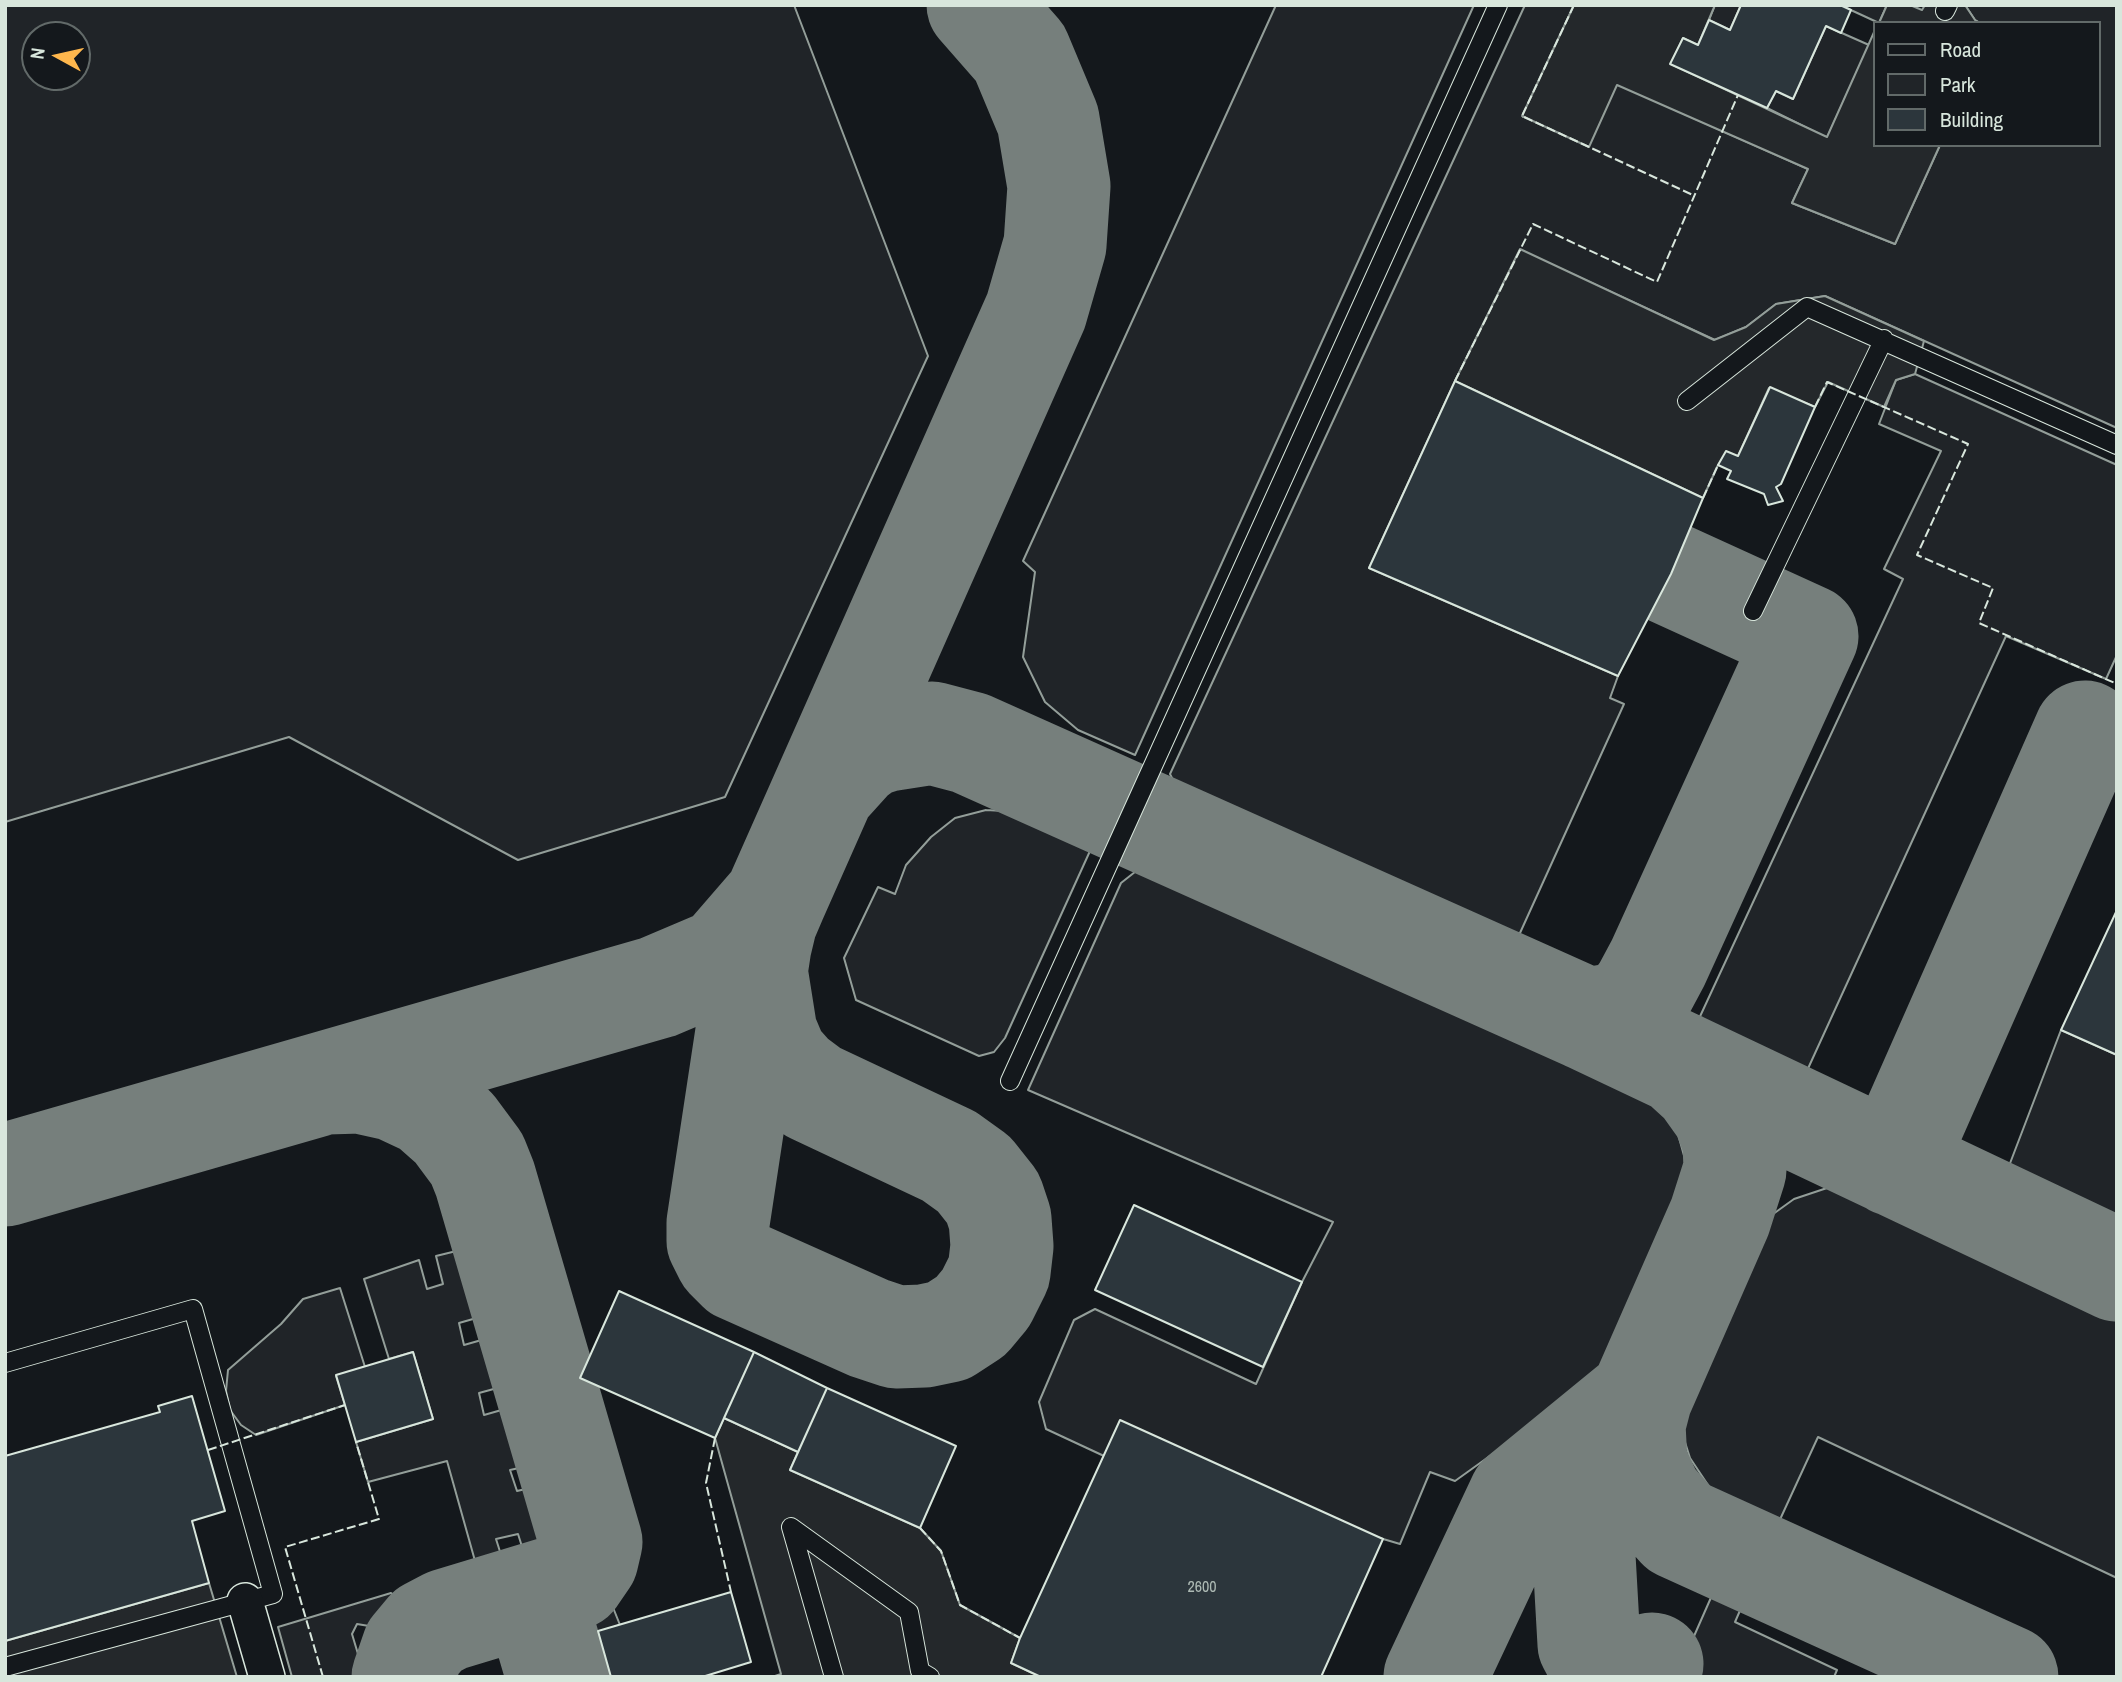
<!DOCTYPE html>
<style>
body{margin:0}
#map{position:relative;width:2122px;height:1682px;overflow:hidden;background:#14181c;font-family:"Archivo Narrow",sans-serif}
canvas{display:block}
.frame{position:absolute;inset:0;border:7px solid #d8e6dc;pointer-events:none}
.legend{position:absolute;left:1873px;top:21px;width:228px;height:126px;box-sizing:border-box;background:#14181c;border:2px solid #626a69;margin:0;padding:9px 12px;list-style:none;font-size:21px;color:#d8e6dc}
.legend li{display:flex;align-items:center;gap:14px;height:35px}
.legend b{width:35px;border:2px solid #626a69}
.north{position:absolute;left:21px;top:21px;width:70px;height:70px;box-sizing:border-box;background:#14181c;border:2px solid #626a69;border-radius:50%;rotate:278deg;font-size:19px;font-weight:700;line-height:28px;text-align:center;color:#d8e6dc}
.north::after{content:'';display:block;margin:auto;width:24px;height:32px;background:#ffb74d;clip-path:polygon(50% 0,100% 100%,50% 72%,0 100%)}
</style>
<div id="map">
<canvas width="2122" height="1682"></canvas>
<div class="frame"></div>
<ul class="legend">
<li><b style="height:9px;background:#14181c"></b>Road</li>
<li><b style="height:19px;background:#202428"></b>Park</li>
<li><b style="height:19px;background:#2c363c"></b>Building</li>
</ul>
<div class="north">N</div>
</div>
<script>
const context = document.querySelector('canvas').getContext('2d');
context.lineJoin = 'round';
function fill(path, color) {
  context.fillStyle = color;
  context.fill(path, 'evenodd');
}
function poly(rows) {
  const path = new Path2D();
  for (const r of rows) {
    path.moveTo(r[0], r[1]);
    for (let i = 2; i < r.length; i += 2) path.lineTo(r[i], r[i + 1]);
  }
  return path;
}
function stroke(path, color, width, dash) {
  context.strokeStyle = color;
  context.lineWidth = width;
  context.lineCap = dash ? 'butt' : 'round';
  context.setLineDash(dash || []);
  context.stroke(path);
}
function write(font, color, halo, rows, align = 'center') {
  context.font = font + ' "Archivo Narrow",sans-serif';
  context.lineWidth = 5;
  context.setLineDash([]);
  context.textBaseline = 'middle';
  context.strokeStyle = halo;
  context.fillStyle = color;
  for (const [text, x, y, turn = 0] of rows) {
    context.save();
    context.translate(x, y);
    context.rotate((+turn || 0) * Math.PI / 180);
    context.textAlign = isNaN(turn) ? turn : align;
    if (halo) context.strokeText(text, 0, 0);
    context.fillText(text, 0, 0);
    context.restore();
  }
}
const green = poly([
 [5,5,794,5,928,356,725,797,518,860,289,737,5,822,5,5],
 [35,35,77,35,77,77,35,77,35,35],
 [1276,5,1474,5,1135,755,1078,730,1045,702,1023,657,1035,572,1023,561,1276,5],
 [1525,5,1574,5,1523,117,1617,84,1808,169,1792,203,1895,244,1940,145,2099,145,2099,23,1980,23,1975,20,1965,5,2117,5,2117,428,1825,296,1776,304,1746,327,1715,340,1520,250,1455,381,1369,568,1618,676,1610,698,1624,704,1510,955,1187,808,1170,774,1525,5],
 [1715,5,1741,5,1730,30,1709,20,1715,5],
 [1840,5,1887,5,1879,23,1840,5],
 [1826,26,1869,45,1827,138,1767,108,1776,91,1793,99,1826,26],
 [1915,374,2117,465,2117,655,2106,679,2006,636,1800,1086,1690,1038,1903,579,1884,569,1941,451,1879,424,1896,380,1915,374],
 [986,810,1022,812,1049,818,1095,840,1005,1038,994,1052,979,1056,856,1000,844,958,878,887,895,894,906,865,931,837,955,818,986,810],
 [1145,864,1164,864,1617,1070,1655,1098,1678,1134,1688,1170,1687,1211,1625,1359,1455,1481,1430,1472,1400,1544,1104,1456,1046,1429,1039,1402,1074,1320,1095,1309,1256,1384,1302,1282,1333,1222,1028,1090,1121,883,1145,864],
 [2061,1030,2117,1055,2117,1230,2004,1179,2061,1030],
 [1827,1188,1864,1188,1896,1192,2117,1295,2117,1578,1818,1437,1777,1526,1712,1491,1690,1458,1677,1417,1678,1388,1738,1250,1762,1222,1794,1199,1827,1188],
 [481,1245,491,1255,505,1298,494,1313,459,1323,464,1345,513,1331,524,1371,512,1384,479,1393,484,1415,533,1401,547,1449,537,1464,510,1470,517,1491,556,1482,565,1513,566,1530,562,1548,555,1563,542,1571,525,1556,518,1534,496,1539,510,1583,484,1593,447,1461,368,1482,356,1442,433,1419,413,1352,389,1359,364,1279,419,1260,427,1289,443,1284,436,1256,481,1245],
 [340,1288,365,1367,336,1376,345,1405,256,1435,241,1425,230,1410,226,1391,228,1370,281,1324,303,1299,340,1288],
 [582,1591,602,1595,612,1605,620,1625,598,1632,611,1677,571,1677,560,1642,571,1599,582,1591],
 [391,1593,403,1602,413,1618,381,1628,357,1624,352,1634,358,1654,377,1652,394,1657,390,1677,292,1677,278,1627,391,1593],
 [1713,1593,1742,1606,1735,1622,1837,1670,1834,1677,1676,1677,1713,1593]
]);
const parking = poly([
 [1574,5,1715,5,1698,45,1683,38,1671,64,1827,137,1875,30,1875,145,1940,145,1895,244,1792,203,1808,169,1617,85,1589,147,1522,116,1574,5],
 [1887,5,1910,5,1922,10,1925,5,1965,5,1975,20,1980,23,1879,23,1887,5],
 [1520,249,1714,340,1746,327,1776,304,1825,296,1924,341,1915,374,1896,380,1884,407,1828,382,1815,407,1769,388,1738,456,1718,465,1703,498,1455,381,1520,249],
 [724,1418,798,1452,790,1470,920,1528,941,1551,960,1605,1020,1638,1011,1663,1041,1677,772,1677,781,1674,715,1438,724,1418],
 [209,1583,237,1677,5,1677,5,1641,209,1583]
]);
const taxiway = poly([
 [825,788,853,757,868,746,887,740,932,733,970,743,1587,1019,2117,1270],
 [756,970,766,1033,777,1059,793,1077,813,1092,949,1156,974,1174,993,1198,1000,1219,1002,1246,999,1272,986,1298,971,1316,948,1331,924,1336,896,1337,869,1328,739,1270,726,1257,718,1241,718,1223,760,946,766,921,775,900],
 [1587,1019,1617,1014,1631,1007,1643,991,1658,963,1807,636,1671,574],
 [1680,1063,1703,1084,1723,1112,1734,1141,1735,1170,1720,1217,1641,1397,1634,1424,1636,1464,1652,1498,1679,1528,2007,1677],
 [326,1083,360,1082,396,1090,428,1105,454,1128,477,1159,485,1179,591,1542,587,1559,574,1578,556,1587,447,1620,428,1630,413,1648,403,1677],
 [1894,1165,2085,732],
 [5,1175,658,987,724,959,775,900,1036,311,1055,245,1059,186,1048,120,1020,53,978,5],
 [1583,1538,1589,1644,1597,1659,1612,1671,1626,1674,1640,1671,1652,1664],
 [556,1587,550,1595,543,1612,544,1629,558,1677],
 [1435,1677,1520,1496,1641,1397]
]);
const building = poly([
 [1741,5,1840,5,1851,10,1841,33,1826,26,1793,99,1776,91,1767,108,1670,64,1683,38,1698,45,1709,20,1730,30,1741,5],
 [1455,381,1703,498,1671,574,1618,676,1369,568,1455,381],
 [1770,387,1815,407,1781,484,1776,487,1783,501,1768,505,1764,494,1727,479,1731,471,1718,465,1726,451,1738,456,1770,387],
 [2117,910,2117,1055,2061,1030,2117,910],
 [1134,1205,1302,1282,1263,1367,1095,1290,1134,1205],
 [619,1291,754,1352,715,1438,580,1378,619,1291],
 [413,1352,433,1419,356,1442,336,1375,413,1352],
 [754,1352,827,1388,798,1452,724,1418,754,1352],
 [827,1388,956,1446,920,1528,790,1470,827,1388],
 [192,1396,225,1511,192,1521,209,1583,5,1641,5,1456,160,1412,158,1406,192,1396],
 [1120,1420,1383,1539,1321,1677,1041,1677,1011,1663,1020,1638,1120,1420],
 [731,1592,751,1662,702,1677,611,1677,598,1631,731,1592]
]);
const service = poly([
 [1945,11,1948,5],
 [1687,401,1807,307,2117,445],
 [1753,611,1884,339],
 [1010,1081,1498,5],
 [5,1363,193,1309,273,1594,5,1667],
 [834,1677,791,1527,909,1612,920,1671,930,1677]
]);
const minor = poly([
 [245,1601,267,1677]
]);
const fence = poly([
 [1574,5,1522,116,1695,196],
 [1455,381,1533,224,1657,282,1738,95],
 [1815,407,1827,382,1968,444,1917,555,1993,588,1979,623,2117,684],
 [1703,498,1718,465],
 [715,1438,706,1483,731,1592],
 [208,1450,345,1405],
 [920,1528,941,1551,960,1605,1020,1638],
 [323,1677,285,1547,379,1519,356,1442]
]);
const numberNames = [
 ["2600",1202,1588]
];
fill(green, '#202428');
stroke(green, '#939e99', 2);
fill(parking, '#24282b');
stroke(parking, '#939e99', 2);
stroke(taxiway, '#767f7c', 103);
fill(building, '#2c363c');
stroke(building, '#d8e6dc', 2);
stroke(service, '#d8e6dc', 20);
stroke(minor, '#d8e6dc', 38);
stroke(service, '#14181c', 18);
stroke(minor, '#14181c', 35);
stroke(fence, '#d8e6dc', 2, [9, 3.5]);
write('16px', '#adbab4', null, numberNames);
</script>
